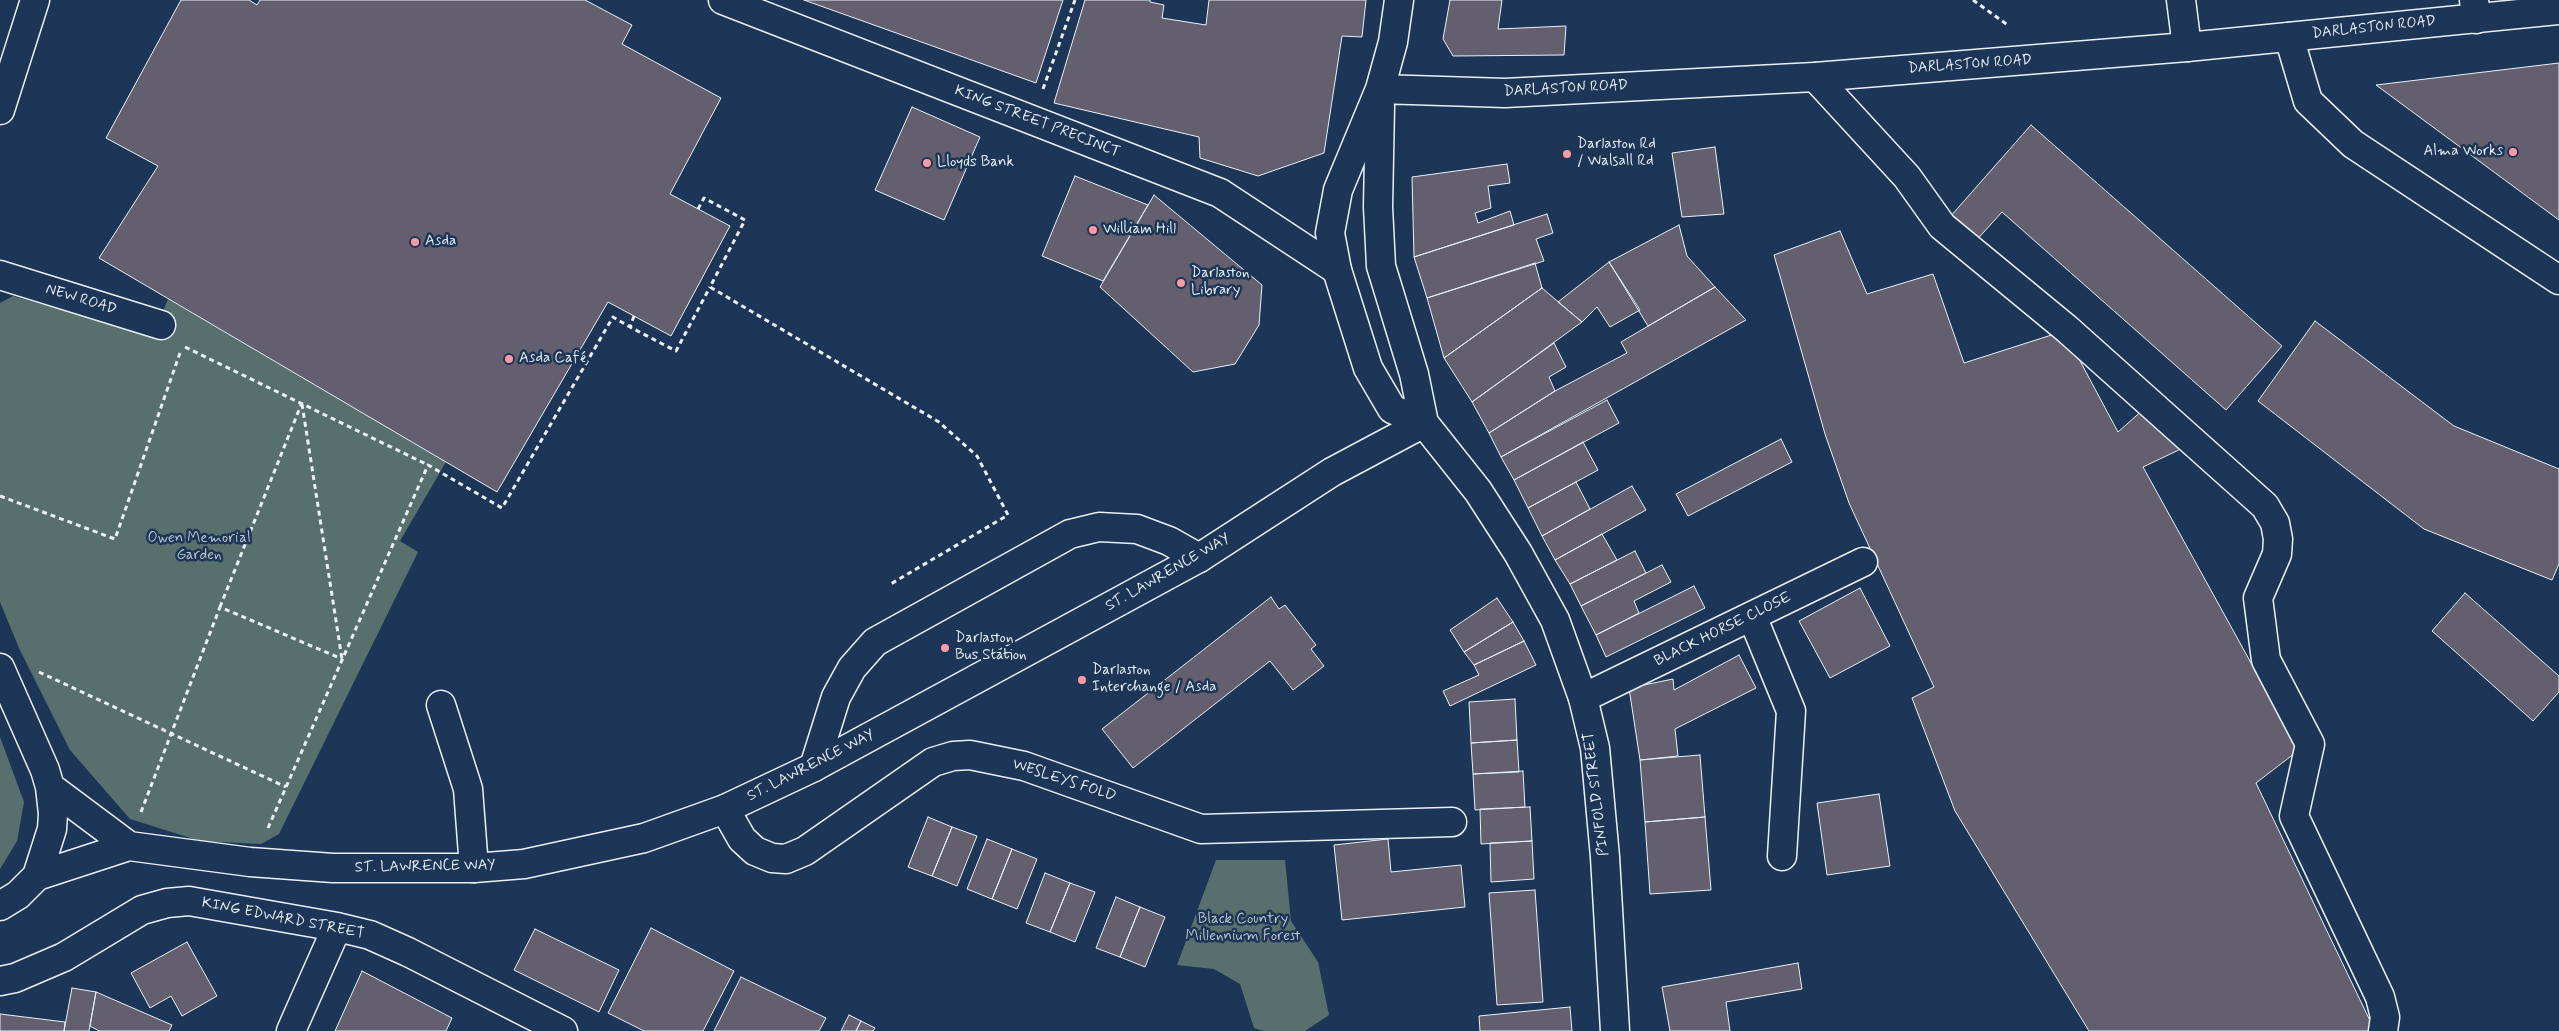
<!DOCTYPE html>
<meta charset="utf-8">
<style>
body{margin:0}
canvas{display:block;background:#1d3557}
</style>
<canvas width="2559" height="1031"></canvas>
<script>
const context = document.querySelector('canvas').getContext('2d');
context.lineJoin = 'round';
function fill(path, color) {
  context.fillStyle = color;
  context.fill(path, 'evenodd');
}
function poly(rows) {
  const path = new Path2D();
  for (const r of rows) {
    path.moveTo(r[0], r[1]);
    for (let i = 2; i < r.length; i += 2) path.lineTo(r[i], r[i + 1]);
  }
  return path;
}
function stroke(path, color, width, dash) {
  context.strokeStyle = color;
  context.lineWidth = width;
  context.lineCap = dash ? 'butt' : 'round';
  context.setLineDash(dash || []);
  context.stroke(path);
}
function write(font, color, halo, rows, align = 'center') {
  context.font = font + ' Mynerve,sans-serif';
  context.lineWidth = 5;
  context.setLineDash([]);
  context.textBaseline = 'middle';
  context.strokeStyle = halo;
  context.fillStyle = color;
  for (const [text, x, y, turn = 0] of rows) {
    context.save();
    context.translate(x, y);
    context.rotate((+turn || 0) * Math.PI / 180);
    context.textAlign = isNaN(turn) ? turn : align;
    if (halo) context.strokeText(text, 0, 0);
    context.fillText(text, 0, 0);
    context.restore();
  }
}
const green = poly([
 [13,296,153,336,168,299,446,462,400,541,418,552,279,834,261,844,200,841,130,819,70,750,19,648,0,602,0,303],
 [0,737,24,802,17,841,0,869],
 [1216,860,1285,860,1291,921,1318,962,1329,1015,1305,1031,1264,1031,1254,1028,1240,984,1214,969,1177,965]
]);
const building = poly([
 [181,0,249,0,257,5,260,0,585,0,632,25,622,44,721,98,670,194,730,226,671,336,608,302,497,492,99,258,158,166,106,138,181,0],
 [804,0,1063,0,1036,83,804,0],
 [1085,0,1150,0,1150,2,1164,5,1162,18,1206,25,1209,0,1366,0,1362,37,1342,36,1324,153,1258,176,1200,158,1199,137,1054,103,1085,0],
 [1450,0,1502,0,1498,29,1566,26,1564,55,1453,56,1443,39,1450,0],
 [2559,63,2559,220,2376,85,2559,63],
 [912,107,980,137,944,220,875,190,912,107],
 [2031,125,2282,346,2226,410,2002,212,1964,254,1942,226,2031,125],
 [1715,147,1724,214,1682,217,1672,153,1715,147],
 [1507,164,1510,183,1488,186,1491,208,1475,213,1478,223,1510,211,1514,225,1414,257,1412,177,1507,164],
 [1075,176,1148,205,1103,281,1042,256,1075,176],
 [1154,195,1262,285,1259,325,1235,364,1193,372,1100,287,1154,195],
 [1547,214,1553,233,1536,239,1544,261,1427,298,1414,257,1547,214],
 [1679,225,1687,256,1715,287,1648,326,1609,262,1679,225],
 [1840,231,1867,294,1933,274,1964,363,2064,331,2118,432,2145,408,2185,447,2143,467,2299,750,2256,783,2374,1029,2370,1031,2089,1031,1955,811,1912,698,1934,687,1849,503,1825,434,1774,255,1840,231],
 [1609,262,1640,310,1610,327,1597,307,1582,322,1558,302,1609,262],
 [1535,263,1542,288,1444,358,1427,298,1535,263],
 [1715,287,1746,320,1501,457,1489,433,1555,391,1627,353,1621,342,1715,287],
 [1542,288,1582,322,1472,402,1444,358,1542,288],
 [2315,321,2454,426,2559,469,2559,564,2552,580,2424,529,2258,401,2315,321],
 [1554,343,1566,367,1549,377,1555,391,1489,433,1472,402,1554,343],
 [1607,400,1619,423,1514,480,1501,457,1607,400],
 [1781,439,1792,462,1688,516,1676,494,1781,439],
 [1583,442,1598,470,1528,508,1514,480,1583,442],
 [1576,482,1590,509,1542,536,1528,508,1576,482],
 [1632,486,1646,510,1555,560,1542,536,1632,486],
 [1602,534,1617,560,1570,584,1555,560,1602,534],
 [1635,551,1646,573,1581,606,1570,584,1635,551],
 [1662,565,1671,582,1634,601,1639,613,1596,635,1581,606,1662,565],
 [1694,586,1705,608,1606,657,1596,635,1694,586],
 [1860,588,1890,646,1830,678,1799,621,1860,588],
 [2465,593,2559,676,2559,692,2533,721,2432,631,2465,593],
 [1271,597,1279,609,1285,605,1316,645,1311,649,1324,666,1293,690,1270,661,1133,768,1102,729,1271,597],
 [1497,598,1513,622,1464,652,1450,630,1497,598],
 [1513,622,1524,641,1474,665,1464,652,1513,622],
 [1524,641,1536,665,1450,706,1443,691,1479,675,1474,665,1524,641],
 [1739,655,1756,688,1675,729,1678,756,1640,760,1629,688,1673,679,1674,690,1739,655],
 [1515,699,1517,740,1471,743,1469,702,1515,699],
 [1517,740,1519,772,1473,774,1471,743,1517,740],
 [1700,755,1705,817,1645,822,1640,760,1700,755],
 [1523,771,1525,807,1475,810,1473,774,1523,771],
 [1879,794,1890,866,1827,875,1817,803,1879,794],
 [1530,807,1532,841,1481,844,1480,809,1530,807],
 [928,817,952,827,932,876,908,867,928,817],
 [1705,817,1711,890,1650,894,1645,822,1705,817],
 [952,827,977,836,957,886,932,876,952,827],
 [987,839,1012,849,992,899,967,889,987,839],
 [1388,839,1391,872,1461,865,1465,907,1342,920,1334,845,1388,839],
 [1532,841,1534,879,1491,882,1490,843,1532,841],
 [1012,849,1037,859,1017,909,992,899,1012,849],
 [1045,873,1070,883,1050,932,1026,923,1045,873],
 [1070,883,1095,892,1075,942,1050,932,1070,883],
 [1535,890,1543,1002,1497,1005,1489,893,1535,890],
 [1116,897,1140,907,1120,957,1096,948,1116,897],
 [1140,907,1165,917,1145,967,1120,957,1140,907],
 [651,928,734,971,703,1031,644,1031,608,1013,651,928],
 [535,929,619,970,599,1012,514,970,535,929],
 [187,942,217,996,182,1016,171,996,150,1008,131,973,187,942],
 [1798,963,1802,989,1726,1002,1730,1031,1670,1031,1662,987,1798,963],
 [362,971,452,1018,446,1031,335,1031,362,971],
 [741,977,826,1018,819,1031,714,1031,741,977],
 [72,988,96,992,89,1031,64,1031,72,988],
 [96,992,172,1025,169,1031,99,1031,90,1026,96,992],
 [1570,1007,1572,1031,1480,1031,1479,1016,1570,1007],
 [0,1014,65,1022,64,1031,0,1031,0,1014],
 [849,1015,861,1021,856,1031,841,1031,849,1015],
 [861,1021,875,1028,873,1031,856,1031,861,1021]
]);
const path = poly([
 [1973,0,2009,26],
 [1043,89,1075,0],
 [698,209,704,198,745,220,710,287,939,422,977,456,1008,515,889,585],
 [634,316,630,327,676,351,710,287],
 [185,347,428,465],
 [302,404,342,659],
 [0,496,115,539,180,353],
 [220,607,301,405],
 [39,672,286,787],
 [141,812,220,607,342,659],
 [268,828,428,465,502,508,613,317,630,327]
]);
const minor = poly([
 [723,0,1220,193,1337,270],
 [2181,0,2187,47],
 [2474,0,2476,19],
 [2289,37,2308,101,2353,144,2559,280],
 [1815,77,1907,177,1942,226,2067,329,2265,506,2275,523,2278,539,2277,554,2258,598,2266,660,2310,744,2294,816,2380,997,2385,1017,2383,1031],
 [0,110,35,0],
 [0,275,161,325],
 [1752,616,1791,711,1782,856],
 [1583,698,1863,562],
 [441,705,468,789,474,868],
 [814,767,836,697,852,668,875,642,1070,534,1099,527,1137,529,1169,541,1199,558],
 [725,809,742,839,755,851,772,858,786,859,805,851,933,762,953,756,970,755,1024,766,1201,829,1452,822],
 [0,981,15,978,64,957,142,910,167,903,189,901,337,927,370,935,408,952,563,1031],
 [291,1031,337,927]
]);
const major = poly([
 [1399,0,1393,42,1380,89,1338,190,1330,233,1337,270,1368,368,1392,409,1424,423,1478,491,1518,553,1555,620,1583,698,1595,748,1605,857,1615,1031],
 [1380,89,1505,93,1815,77,2187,47,2559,10],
 [1380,106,1378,207,1381,266,1414,374,1424,423],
 [0,668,45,770,50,787,53,814,52,829,37,876,18,895,0,906],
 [50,787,129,846],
 [37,876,129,846,250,862,333,868,474,868,524,864,644,838,725,809,814,767,1199,558,1332,472,1424,423]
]);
const markers = [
 [2513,152,5,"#ff9aa2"],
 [1567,154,5,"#ff9aa2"],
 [927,163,5,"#ff9aa2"],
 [1093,230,5,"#ff9aa2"],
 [415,242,5,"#ff9aa2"],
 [1181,283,5,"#ff9aa2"],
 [509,359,5,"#ff9aa2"],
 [945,648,5,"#ff9aa2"],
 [1082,680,5,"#ff9aa2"]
];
const streetNames = [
 ["DARLASTON ROAD",2374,28,-6],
 ["DARLASTON ROAD",1970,65,-4],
 ["DARLASTON ROAD",1566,89,-3],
 ["KING STREET PRECINCT",1037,122,21],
 ["NEW ROAD",81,300,17],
 ["ST. LAWRENCE WAY",1168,573,-30],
 ["BLACK HORSE CLOSE",1723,630,-26],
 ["ST. LAWRENCE WAY",811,766,-27],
 ["WESLEYS FOLD",1064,781,18],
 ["PINFOLD STREET",1597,794,-97],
 ["ST. LAWRENCE WAY",425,867,-1],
 ["KING EDWARD STREET",283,919,11]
];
const poiNames = [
 ["Darlaston Rd",1577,145],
 ["/ Walsall Rd",1577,162],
 ["Alma Works",2503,152,"right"],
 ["Lloyds Bank",937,163],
 ["William Hill",1103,230],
 ["Asda",425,242],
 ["Darlaston",1191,274],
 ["Library",1191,291],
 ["Asda Café",519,359],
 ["Darlaston",955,639],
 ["Bus Station",955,656],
 ["Darlaston",1092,671],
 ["Interchange / Asda",1092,688]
];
const parkNames = [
 ["Owen Memorial",199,539],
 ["Garden",199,556],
 ["Black Country",1243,920],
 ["Millennium Forest",1243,937]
];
fill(green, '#58706d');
fill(building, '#635f6e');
stroke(building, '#e8f1f8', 1);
stroke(minor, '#e8f1f8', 31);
stroke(major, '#e8f1f8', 31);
stroke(path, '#e8f1f8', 3, [5, 4]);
stroke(minor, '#1d3557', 28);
stroke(major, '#1d3557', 28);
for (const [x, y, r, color] of markers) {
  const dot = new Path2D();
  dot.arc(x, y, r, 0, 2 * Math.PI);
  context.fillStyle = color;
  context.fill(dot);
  stroke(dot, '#1d3557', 2);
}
write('15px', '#e8f1f8', '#1d3557', streetNames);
write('15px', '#e8f1f8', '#1d3557', poiNames, 'left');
write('15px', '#b6c4c7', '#1d3557', parkNames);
</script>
